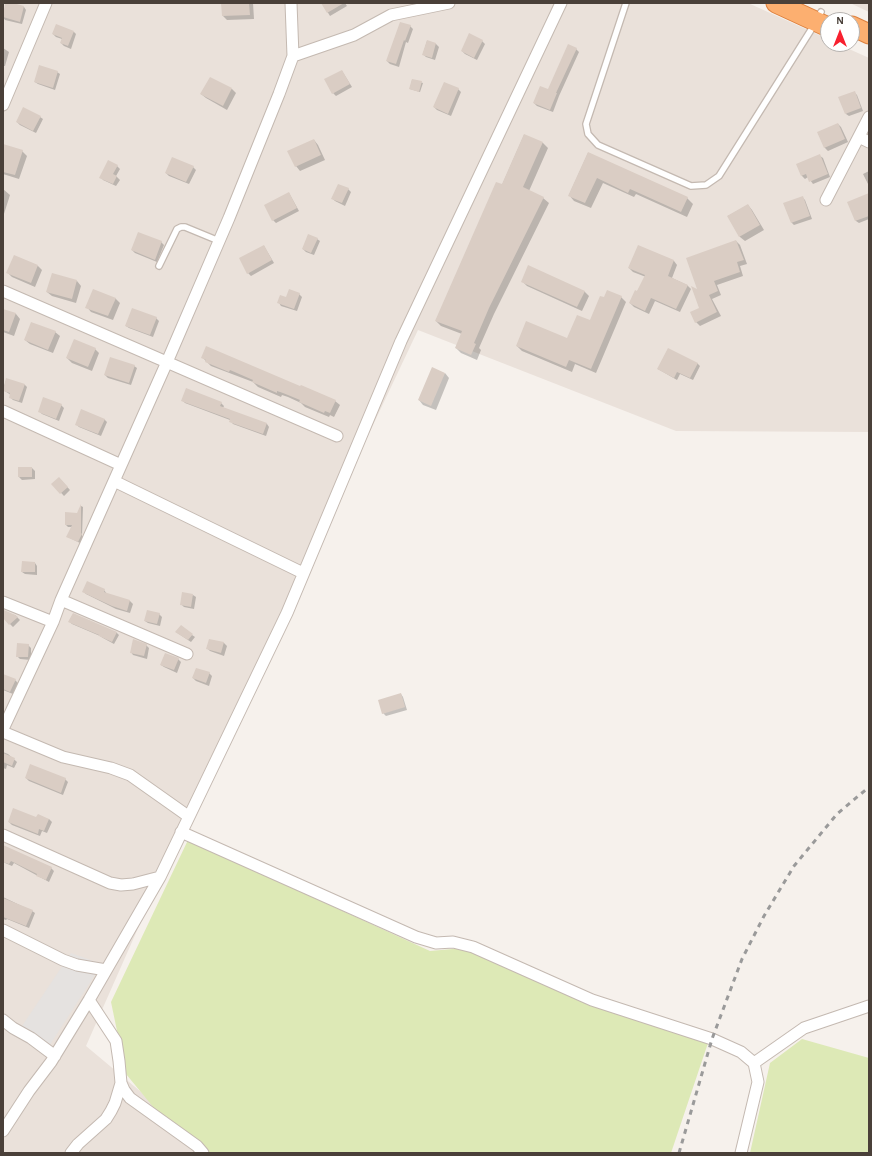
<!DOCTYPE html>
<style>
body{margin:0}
#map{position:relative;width:872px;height:1156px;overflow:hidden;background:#f6f1ec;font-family:"Alegreya Sans",sans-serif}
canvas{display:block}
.frame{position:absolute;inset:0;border:4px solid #4a4039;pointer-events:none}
.north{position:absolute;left:820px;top:12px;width:40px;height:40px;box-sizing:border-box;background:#fff;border:1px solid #b7b3b0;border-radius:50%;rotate:0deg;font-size:11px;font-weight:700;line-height:16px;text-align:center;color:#4a4039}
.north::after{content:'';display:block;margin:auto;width:14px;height:18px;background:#f8202f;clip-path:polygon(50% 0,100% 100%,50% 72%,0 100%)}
</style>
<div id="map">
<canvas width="872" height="1156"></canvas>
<div class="frame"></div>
<div class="north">N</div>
</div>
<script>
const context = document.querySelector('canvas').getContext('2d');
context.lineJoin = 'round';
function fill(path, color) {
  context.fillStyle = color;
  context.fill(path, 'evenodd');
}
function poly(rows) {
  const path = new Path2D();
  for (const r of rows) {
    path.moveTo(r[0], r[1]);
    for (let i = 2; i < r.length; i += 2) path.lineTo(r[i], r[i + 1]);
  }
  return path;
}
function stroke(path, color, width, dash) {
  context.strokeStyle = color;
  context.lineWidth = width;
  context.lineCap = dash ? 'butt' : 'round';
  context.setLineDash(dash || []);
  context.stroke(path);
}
const residential = poly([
 [3,3,748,3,828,39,828,44,838,44,869,58,869,432,676,431,418,330,185,822,86,1046,214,1153,3,1153],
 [850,3,869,3,869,12]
]);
const green = poly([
 [188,840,430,951,464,948,708,1043,671,1153,207,1153,154,1108,126,1074,111,1002],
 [802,1039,869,1058,869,1153,750,1153,770,1063]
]);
const parking = poly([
 [71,953,102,964,44,1054,16,1035]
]);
const shadow = poly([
 [6,3,24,7,26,10,22,24,5,20,3,17],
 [222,3,253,3,254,19,227,20,223,16],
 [322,3,345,3,347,6,330,16],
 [410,26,413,29,408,43,406,42,399,67,390,64,387,61],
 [74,32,76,34,71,49,64,46,61,43,62,39,56,37,53,34],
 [427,41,436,44,439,47,435,60,426,57,423,54],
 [482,41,485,44,477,60,465,54,462,51],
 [3,48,9,52,5,66,3,66],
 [576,49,579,52,559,96,553,112,537,106,534,103,548,90],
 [342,71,352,87,336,96,333,93],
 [57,72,60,74,55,90,38,84,35,82],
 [412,80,423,83,420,92,410,89],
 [232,89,236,93,227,110,206,98,201,94],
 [458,89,461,92,451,116,437,110,434,107],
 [854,92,857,95,863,111,849,116,846,114],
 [40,117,43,119,36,133,20,125,17,122],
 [838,124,841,127,848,142,828,151,825,148,818,133],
 [524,135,543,143,548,148,529,191,543,198,549,203,494,314,479,348,481,350,477,360,461,353,456,348,462,334,441,326,436,321,502,185],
 [314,140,318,145,325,160,300,171,296,166],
 [3,150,22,151,27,156,19,179,3,174],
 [588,153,687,198,693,204,687,217,636,194,634,197,603,183,591,208,574,201,569,195],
 [820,156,823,158,830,177,813,184,808,177,805,179,802,176,798,164],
 [117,166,120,169,116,176,120,180,116,186,103,180,101,177],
 [193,167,196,170,189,184,169,176,166,173],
 [869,171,869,186,863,174],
 [3,189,10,195,3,217],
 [348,189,351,192,345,206,335,201,332,198],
 [289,193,299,211,276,223,273,220],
 [802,197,805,200,812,219,794,225,791,222],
 [849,202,869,207,869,219,859,223,856,221],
 [748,205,752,210,764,230,745,241,740,237,728,216],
 [317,239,320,241,314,255,306,252,303,249],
 [736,241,740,245,747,264,740,266,743,276,717,285,721,295,712,299,721,316,700,326,696,322,701,308,699,291],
 [161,242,164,245,157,262,135,253,132,250],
 [264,246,274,263,251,276,248,273],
 [638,247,674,261,677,265,672,278,687,285,691,289,680,312,655,301,649,314,634,307,630,303,646,277,633,272,629,268],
 [38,266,42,270,35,287,12,277,7,272],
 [77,281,81,286,76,303,52,296,47,292],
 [522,281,584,291,589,296,582,311,527,286],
 [299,294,302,297,297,311,281,306,279,303],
 [621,297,626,302,596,373,575,364,572,372,522,351,517,346,568,339,590,321,604,298],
 [115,298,120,303,113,320,91,312,87,307],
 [3,310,16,314,20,319,14,336,3,332],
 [156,318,159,321,153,337,129,328,126,326],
 [55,332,60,336,53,353,30,344,25,340],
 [95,349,99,353,92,371,72,363,67,358],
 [202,357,335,401,340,405,334,417,330,415,329,417,305,407,301,403,288,397,282,395,281,397,258,387,253,382,211,366],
 [697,363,700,366,693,380,680,374,677,380,658,369],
 [134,366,137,368,131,385,108,378,105,375],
 [445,373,449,378,436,410,423,405,419,400],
 [6,380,25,385,27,387,22,403,13,400,10,397,11,395,3,390],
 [183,401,221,403,224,406,223,408,267,424,269,427,266,436,233,424,230,420,185,403],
 [61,405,64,408,59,421,42,414,39,411],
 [104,419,107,422,101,436,79,427,76,424],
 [32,468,35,471,35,479,22,480,19,477],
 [59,478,70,490,64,496,53,484],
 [81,506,83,507,82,536,84,537,80,543,68,537,72,527,68,527,66,525,78,514],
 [35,563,37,566,37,575,25,574,22,572],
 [104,590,107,594,130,601,133,604,130,613,116,609,86,594,83,591],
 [193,595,196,597,194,609,184,607,181,604],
 [3,613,15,615,20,620,13,627,3,617],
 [159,614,162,617,160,626,148,623,145,621],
 [69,621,116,632,119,635,114,644,103,638,100,636,72,624],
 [176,632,192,635,195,637,191,642],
 [210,640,224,643,227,646,224,656,210,651,207,648],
 [28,645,31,648,31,660,20,659,17,656],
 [146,645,149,648,147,659,133,655,131,652],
 [178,659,181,662,177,673,164,667,161,665],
 [209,673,212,676,209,686,196,681,193,678],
 [15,680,18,683,13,694,3,690,3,681],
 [401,694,403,697,407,710,386,716,383,713],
 [3,752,8,754,17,762,14,768,7,765,6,769,3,768],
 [26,778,65,779,68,782,63,795,29,781],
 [37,818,49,819,52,822,47,833,42,831,40,836,12,825,9,822],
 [3,846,51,868,54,871,49,882,14,863,12,866,5,863,3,861],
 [3,897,32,911,35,913,29,928,7,919,6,920,3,919]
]);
const building = poly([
 [5,3,13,3,24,6,20,22,3,17],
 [221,3,249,3,250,15,222,16],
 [321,3,344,3,327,13],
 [400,22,411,25,405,41,404,40,396,64,386,61],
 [56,24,74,31,68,46,60,43,62,38,52,34],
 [469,33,483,40,474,58,461,51],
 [427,40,436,43,432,58,422,55],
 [568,44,577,48,556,93,557,93,550,110,533,103,540,86,548,89],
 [39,65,58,71,53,88,34,82],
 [342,70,350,84,332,94,324,79],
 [210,77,232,88,223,106,200,94],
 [412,79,422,81,419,92,409,89],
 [444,82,459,88,448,114,433,107],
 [855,91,861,108,845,114,838,97],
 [23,107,41,116,33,131,16,122],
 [838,123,845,139,824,148,817,132],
 [524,134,543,142,523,187,544,197,489,308,474,343,476,344,471,355,455,348,462,331,435,321,496,182,502,184],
 [314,139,321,155,295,167,287,151],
 [3,144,23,150,15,175,3,172],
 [588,152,688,197,681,212,630,189,628,193,597,178,585,203,568,196],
 [820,154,828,174,809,182,806,174,801,176,796,164],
 [172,157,194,166,186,182,165,173],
 [108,160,118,165,113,174,117,176,113,184,99,178],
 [338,184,349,188,342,203,331,199],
 [289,192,297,208,272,221,264,205],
 [869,193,869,216,855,221,847,202],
 [803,196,810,216,791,223,783,203],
 [748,204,760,225,739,237,727,216],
 [138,232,162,241,155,260,131,250],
 [308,234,318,238,311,253,302,249],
 [736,240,744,260,737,262,740,272,714,281,718,291,709,295,717,312,695,323,690,312,699,308,691,286,697,289,686,258],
 [264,245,272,260,247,274,239,258],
 [638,245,674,260,668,276,688,285,676,309,651,298,645,311,629,303,635,290,637,291,645,275,628,268],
 [14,255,38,265,31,283,6,273],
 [528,265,585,291,577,307,521,282],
 [52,273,77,280,72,299,46,292],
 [93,289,116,298,108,316,85,308],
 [289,289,300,293,294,309,277,303,280,295,286,297],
 [607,290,622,296,591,369,569,360,566,367,516,346,526,321,567,338,577,315,590,320,600,296,604,297],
 [132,308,157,317,150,335,125,326],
 [3,309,16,313,9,332,3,330],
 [31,322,56,331,48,350,24,340],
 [74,339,96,348,88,367,66,358],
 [206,346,300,386,301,385,336,400,330,413,325,411,324,413,299,402,300,400,283,393,277,391,277,393,252,382,253,380,230,370,229,372,205,362,206,360,201,358],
 [668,348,698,363,690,378,677,372,674,378,657,369],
 [110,357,135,365,129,383,104,375],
 [432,367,445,373,431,406,418,400],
 [6,378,25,384,19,401,9,398,10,393,3,391],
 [186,388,222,402,220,406,267,423,263,434,229,422,230,419,181,401],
 [43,397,62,404,56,419,38,412],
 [81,409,105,419,98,434,75,425],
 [18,467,32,467,32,477,18,477],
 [59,477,68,487,60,494,51,484],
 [81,504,81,533,82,534,78,542,66,537,72,525,65,525,65,512,77,513],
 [22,561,35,562,35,572,21,572],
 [87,581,105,589,104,592,130,600,127,611,112,606,82,592],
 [182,592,193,594,191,607,180,605],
 [4,610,15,615,18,617,9,625,3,618,3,611],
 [147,610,160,613,157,624,144,621],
 [73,613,117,632,112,642,99,636,99,635,68,622],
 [181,625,193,634,188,640,175,632],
 [133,639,147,644,144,656,130,653],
 [209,639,224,642,221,653,206,649],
 [17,643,29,644,28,657,16,657],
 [165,653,179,658,174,670,160,665],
 [196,668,210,672,206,683,192,678],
 [3,674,16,679,10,692,3,689],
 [401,693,405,707,382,714,378,700],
 [3,753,15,758,12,766,3,762],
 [30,764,66,778,61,793,25,778],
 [13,808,36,817,38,814,49,819,44,831,39,829,38,834,8,822],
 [3,845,52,867,46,880,36,876,37,874,11,861,9,864,3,862],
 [3,898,33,910,26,926,3,917]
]);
const lane = poly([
 [626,3,586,124,588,134,598,145,691,186,706,185,719,176,816,22,821,12],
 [159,266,177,229,181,227,185,227,219,241]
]);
const street = poly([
 [293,56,354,35,391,15,449,3],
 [3,105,46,3],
 [859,137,869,142],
 [826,200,869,117],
 [3,291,337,436],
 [3,411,121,465],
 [114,481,303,573],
 [61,600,187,654],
 [3,602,53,622],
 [3,729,53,622,61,600,167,362,229,218,279,94,293,56,291,3],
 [3,732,63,757,111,768,130,775,188,816],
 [181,832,416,937,436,943,453,942,473,947,592,1000,712,1039,741,1052,754,1063,758,1082,741,1153],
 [3,835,110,883,121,885,133,884,160,877],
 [3,930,63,960,77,965,106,970],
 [89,1000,116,1041,119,1061,121,1083,124,1090,130,1098,197,1146,203,1153],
 [3,1020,13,1028,31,1038,55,1056],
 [754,1063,804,1028,869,1006],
 [3,1131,29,1091,51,1062,89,1000,160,877,287,613,401,341,561,3],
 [71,1153,78,1144,106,1119,111,1111,115,1103,121,1083]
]);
const highway = poly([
 [776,3,828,27],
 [852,26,869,34]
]);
const rail = poly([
 [679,1153,712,1039,742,959,764,916,794,866,837,814,869,787]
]);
fill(residential, '#eae1da');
fill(green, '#dde9b6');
fill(parking, '#e5e2e0');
fill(shadow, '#0003');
fill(building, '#dacdc4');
stroke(lane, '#c4b9b1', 8);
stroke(street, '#c4b9b1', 13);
stroke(highway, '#dd803e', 21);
stroke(lane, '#fff', 5.5);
stroke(street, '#fff', 11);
stroke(highway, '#fcaf70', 19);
stroke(rail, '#9a9a9a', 3, [5, 5]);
</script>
